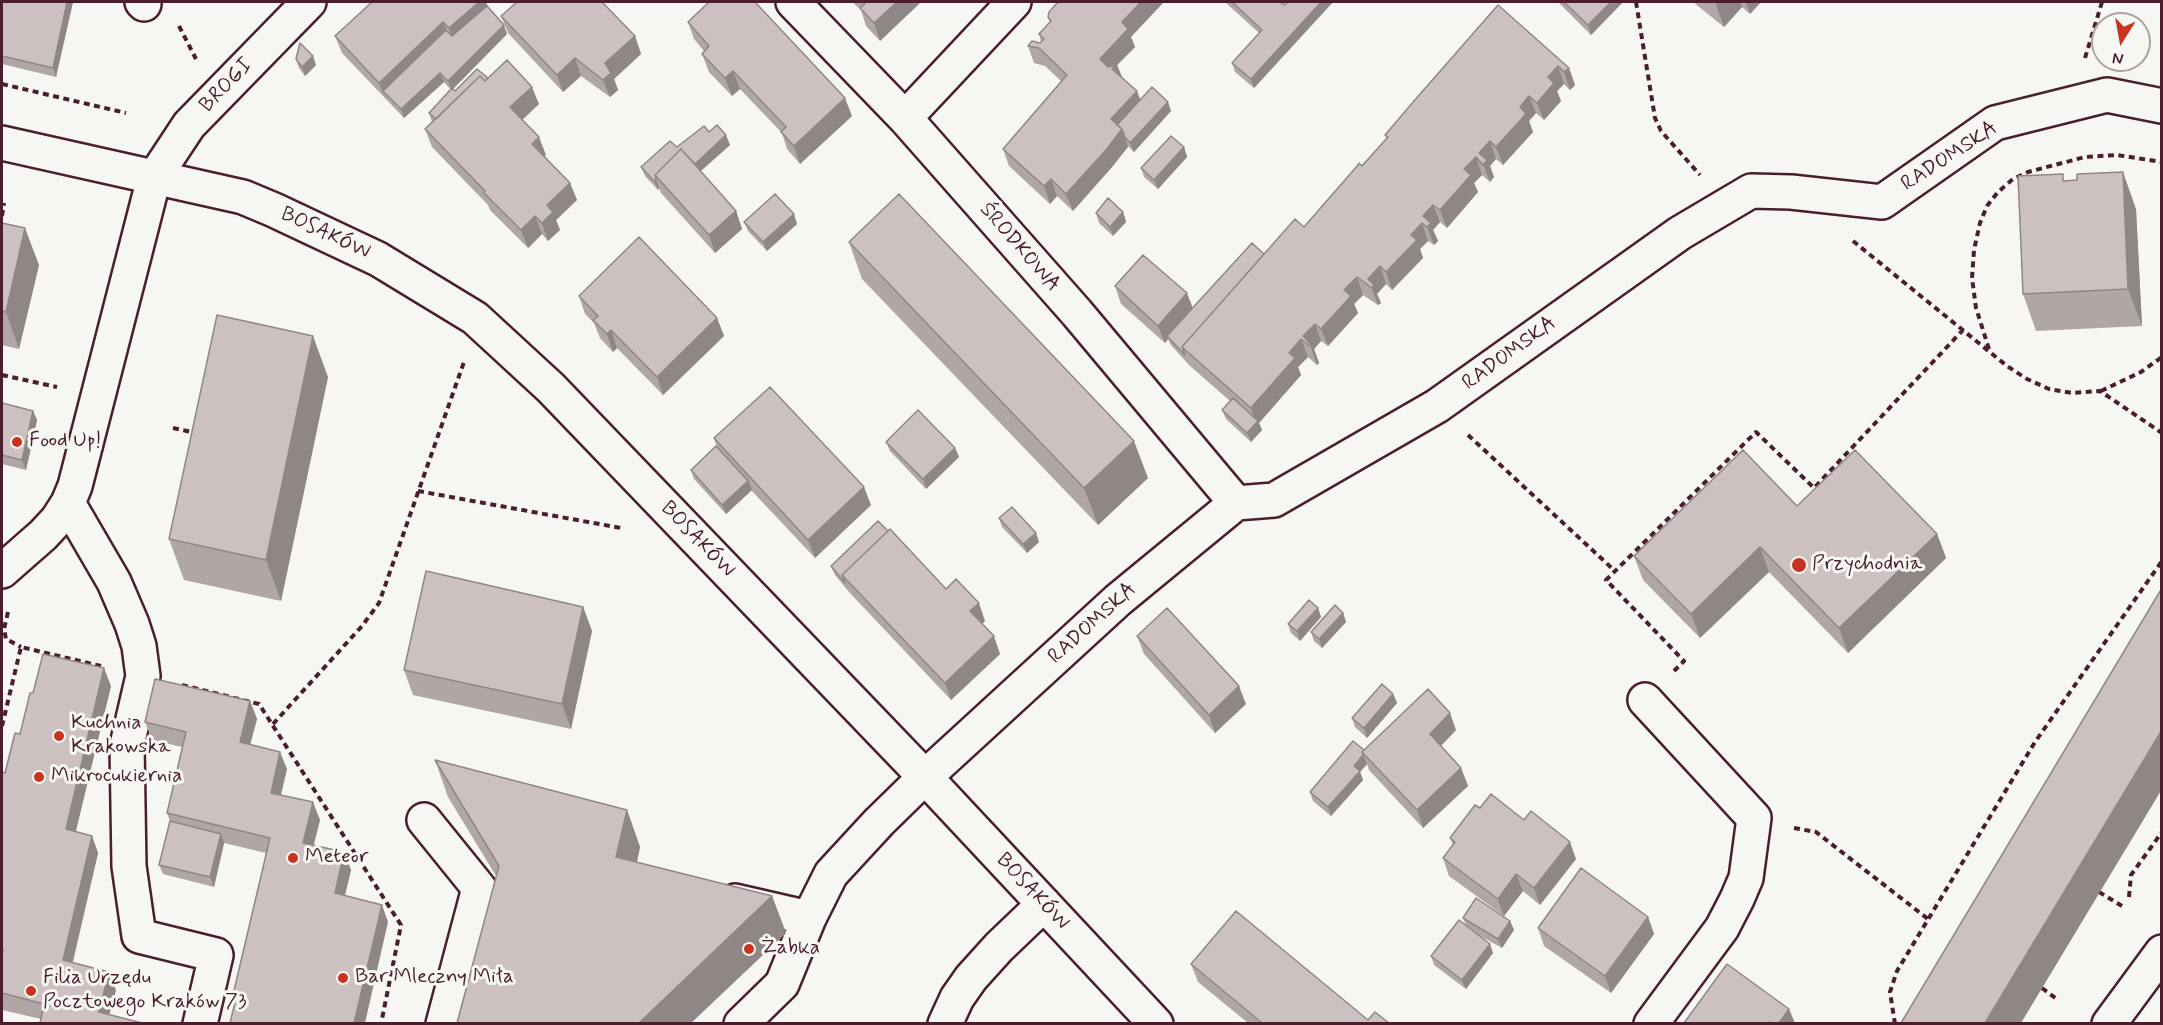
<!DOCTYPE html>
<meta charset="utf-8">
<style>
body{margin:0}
#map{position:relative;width:2163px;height:1025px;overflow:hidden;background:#f6f6f2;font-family:Mynerve,sans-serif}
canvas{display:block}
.frame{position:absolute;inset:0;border:3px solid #4a1f2b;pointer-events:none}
.north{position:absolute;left:2091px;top:12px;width:60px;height:60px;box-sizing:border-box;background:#f6f6f2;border:2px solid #b1a0a2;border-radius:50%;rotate:191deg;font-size:16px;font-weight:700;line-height:24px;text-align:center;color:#4a1f2b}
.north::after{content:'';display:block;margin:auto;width:21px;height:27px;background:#c8321e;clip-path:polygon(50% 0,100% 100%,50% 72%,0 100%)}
</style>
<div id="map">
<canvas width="2163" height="1025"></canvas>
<div class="frame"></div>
<div class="north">N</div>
</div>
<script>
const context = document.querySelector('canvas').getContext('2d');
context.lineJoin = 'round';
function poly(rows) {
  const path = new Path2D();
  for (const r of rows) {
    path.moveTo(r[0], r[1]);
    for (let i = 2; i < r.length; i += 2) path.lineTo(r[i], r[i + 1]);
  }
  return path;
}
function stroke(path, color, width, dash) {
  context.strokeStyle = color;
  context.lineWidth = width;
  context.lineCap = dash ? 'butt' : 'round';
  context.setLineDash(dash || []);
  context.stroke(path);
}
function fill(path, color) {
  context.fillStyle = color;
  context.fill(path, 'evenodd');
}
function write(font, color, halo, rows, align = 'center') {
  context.font = font + ' Mynerve,sans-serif';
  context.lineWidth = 6;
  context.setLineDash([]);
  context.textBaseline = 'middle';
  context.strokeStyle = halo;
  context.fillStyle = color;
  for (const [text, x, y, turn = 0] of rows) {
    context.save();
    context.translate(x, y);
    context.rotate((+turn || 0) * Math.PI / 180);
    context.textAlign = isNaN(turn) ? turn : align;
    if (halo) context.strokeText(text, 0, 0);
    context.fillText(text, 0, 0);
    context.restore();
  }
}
const path = poly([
 [1636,2,1655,118,1661,131,1700,175],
 [179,26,196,59],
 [2085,58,2102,2],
 [2,84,126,113],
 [2,216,4,203],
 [1853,241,2007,366,2027,379,2049,389,2072,393,2100,391,2162,433],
 [1989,349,1976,308,1972,278,1974,250,1980,223,1987,206,1998,192,2013,179,2028,172,2085,157,2117,155,2162,162],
 [2,375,57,387],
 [2101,391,2141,372,2162,357],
 [173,428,196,433],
 [1468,435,1615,571],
 [418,491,621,528],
 [8,612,4,629,6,639,21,647],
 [1674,671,1684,661,1606,580,1756,432,1814,488,1963,330],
 [182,685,259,704,401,925,381,1024],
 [273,724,362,626,379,603,464,362],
 [2,726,21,647,101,666],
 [1794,828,1816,832,1928,919],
 [2099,892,2122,906],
 [2129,897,2131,875,2162,832],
 [2042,988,2058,1000],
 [1895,1024,1890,992,1897,971,2035,742,2162,561]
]);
const minor = poly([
 [142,2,144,4],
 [793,2,905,118,1077,313,1236,503],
 [905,118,1014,2],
 [2,143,243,197,274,210,378,259,475,318,551,388,925,777,1156,1024],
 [68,503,114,582,132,624,139,646,143,676,127,745,129,866,139,936,216,955,200,1024],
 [2,571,43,535,57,520,68,503,75,486,154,178,189,125,309,2],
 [1645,700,1754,818,1746,878,1737,899,1722,928,1651,1024],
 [424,820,479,888,443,1024],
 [735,901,809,918],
 [741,1024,782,984,809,918,831,874,879,822,925,777,1118,600,1236,503,1274,500,1437,406,1680,233,1751,191,1791,192,1882,202,1995,123,2107,95,2162,106],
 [945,1024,957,998,971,978,999,947,1044,904],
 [2109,1024,2162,952]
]);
const wall = poly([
 [2,2,73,2,56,77,2,64],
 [372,2,486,2,487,6,507,34,453,89,455,91,488,78,539,104,522,119,546,155,544,156,570,183,577,200,556,220,560,230,548,241,542,234,528,248,490,210,488,205,432,147,425,129,432,122,429,113,451,90,444,82,404,118,342,53,335,36],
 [852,2,921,2,880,41,866,26,861,10],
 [1225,2,1280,2,1285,5,1288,2,1333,2,1254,88,1235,72,1232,63,1259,33],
 [1558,2,1623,2,1591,35],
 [1693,2,1761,2,1750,14,1742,7,1724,27],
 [1498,5,1569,68,1575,85,1570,90,1564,84,1557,91,1561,101,1544,120,1536,113,1529,121,1533,132,1503,165,1496,159,1490,166,1494,177,1490,182,1482,175,1474,183,1478,192,1447,228,1440,222,1433,230,1438,241,1434,245,1428,241,1420,249,1423,258,1392,290,1386,284,1377,294,1381,303,1378,305,1363,295,1354,304,1358,313,1328,346,1321,341,1314,349,1319,363,1317,365,1308,357,1298,367,1301,375,1259,423,1262,430,1251,442,1226,419,1222,410,1230,401,1189,365,1171,345,1168,339,1165,343,1121,304,1115,286,1193,308,1264,254,1304,227,1386,139,1385,135],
 [501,16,635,36,641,54,614,79,618,90,610,97,581,76,563,92,508,33],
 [1048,17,1131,37,1135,47,1117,65,1122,77,1140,100,1171,111,1134,152,1128,146,1112,167,1073,211,1057,196,1050,204,1009,166,1003,149,1061,81,1045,66,1034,63,1028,46,1040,43,1041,41,1039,34,1050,23],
 [688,22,852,116,800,164,787,149,782,133,740,89,732,96,709,72,702,54,704,51,694,39],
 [296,59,316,65,305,76,299,68],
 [709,132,730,145,701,171,736,211,742,229,715,253,661,193,659,188,658,190,645,176,641,167,677,147],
 [1184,147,1187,157,1158,189,1144,177,1141,168],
 [2077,180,2136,209,2142,326,2036,331,2023,294,2065,181],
 [1123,212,1126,222,1113,236,1099,223,1096,213],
 [744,222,797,224,767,251,748,231],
 [2,223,39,265,19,349,2,345],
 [849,242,1148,478,1098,525,862,279],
 [579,296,717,318,724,336,663,395,617,348,613,352,600,338,594,323,585,314],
 [328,377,281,601,184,580,169,539],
 [2,403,33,411,37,420,26,470,2,464],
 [714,438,871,505,815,558,751,490,752,490,726,514,694,479,691,470,717,447],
 [886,442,955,448,959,457,926,489,890,451],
 [1797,506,1937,534,1946,558,1848,653,1769,572,1700,638,1643,580,1634,556],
 [999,518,1039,542,1027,553,1002,527],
 [831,566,946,589,985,621,982,624,1000,654,951,700,849,592,835,575],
 [583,607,592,631,571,729,413,695,404,670],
 [1318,608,1321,617,1300,641,1291,633,1288,624],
 [1343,613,1346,622,1322,648,1314,641,1311,632],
 [1137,636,1246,704,1215,733,1144,654],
 [111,686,76,831,92,836,98,853,73,962,116,990,109,1015,41,1019,2,1010,2,772,5,773,20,734,33,693],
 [1393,694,1397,703,1367,738,1355,727,1352,718],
 [250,701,257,719,250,745,287,769,281,795,320,820,313,845,344,852,351,870,345,895,388,922,235,1006,232,999,266,853,224,843,214,887,163,874,159,865,170,821,167,813,182,747,152,740,145,722],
 [1456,730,1441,746,1461,768,1468,786,1423,828,1369,770,1367,764,1360,772,1363,780,1331,816,1313,801,1310,792,1364,750],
 [435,760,627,810,640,847,637,862,772,896,786,933,691,1023,457,1023,496,876,448,797],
 [1480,808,1524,820,1576,859,1540,905,1523,891,1504,916,1449,876,1443,858,1453,845,1450,838],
 [1648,917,1654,934,1611,993,1544,946,1538,928],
 [1463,918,1510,921,1514,930,1502,948,1475,933,1493,953,1466,989,1434,965,1431,956,1466,925],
 [1191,964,1368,1020,1389,1023,1248,1023,1198,982]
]);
const shadedWall = poly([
 [67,2,73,2,56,77,53,68],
 [479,2,486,2,491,15,455,45,449,28],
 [897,2,921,2,880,41,874,23],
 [1141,2,1164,2,1131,37,1135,47,1117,65,1124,82,1106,77,1100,59,1122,22],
 [1321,2,1333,2,1254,88,1251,79],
 [1611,2,1623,2,1591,35,1588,25],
 [1715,2,1740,2,1742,7,1724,27],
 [1746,2,1761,2,1750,14],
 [443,22,450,39,383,91,386,100,379,83],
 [504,25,507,34,452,90,448,81],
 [635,36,641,54,614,79,618,90,610,97,603,80,605,63],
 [313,56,316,65,305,76,302,67],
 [575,58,581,76,563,92,557,75],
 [1558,66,1564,84,1557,91,1561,101,1544,120,1537,103,1548,77],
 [1569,68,1575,85,1570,90,1564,72],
 [733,71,740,89,732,96,725,78],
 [440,73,444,82,404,118,401,109],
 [532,87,539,104,517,125,510,107],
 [1137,91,1144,109,1123,132,1128,147,1112,167,1073,211,1066,194,1111,119],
 [1529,96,1536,113,1529,121,1533,132,1503,165,1496,147,1520,107],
 [845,98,852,116,800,164,794,146],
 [1168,102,1171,111,1134,152,1130,143],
 [726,135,730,145,696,175,693,166],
 [539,137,546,155,539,162,532,144],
 [1490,141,1496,159,1490,166,1494,177,1490,182,1479,153],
 [1184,147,1187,157,1158,189,1154,180],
 [1476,157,1482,175,1474,183,1478,192,1447,228,1440,210,1464,169],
 [2123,172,2136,209,2142,326,2128,289],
 [656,179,659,188,658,190,654,181],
 [1051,179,1057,196,1050,204,1044,186],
 [570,183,577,200,556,220,560,230,548,241,542,223,547,205],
 [1433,205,1440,222,1433,230,1438,241,1434,245,1423,216],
 [736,211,742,229,715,253,709,235],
 [1123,212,1126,222,1113,236,1110,227],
 [794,214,797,224,767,251,763,242],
 [535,216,542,234,528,248,521,230],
 [1422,223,1428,241,1420,249,1423,258,1392,290,1386,272,1411,235],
 [25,228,39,265,19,349,6,312],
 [1380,266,1386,284,1377,294,1381,303,1378,305,1368,279],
 [1357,277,1363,295,1354,304,1358,313,1328,346,1321,329,1344,290],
 [1187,293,1194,311,1167,336,1168,339,1165,343,1158,326],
 [717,318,724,336,663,395,657,377],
 [1315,324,1321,341,1314,349,1319,363,1317,365,1311,347,1303,336],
 [611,330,617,348,613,352,607,334],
 [313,336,328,377,281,601,266,560],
 [1301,339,1308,357,1298,367,1301,375,1259,423,1262,430,1251,442,1247,433,1256,423,1251,408,1289,353],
 [33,411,37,420,26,470,22,460],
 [1134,441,1148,478,1098,525,1084,488],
 [955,448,959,457,926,489,923,479],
 [748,481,752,490,726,514,722,505],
 [864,487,871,505,815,558,808,540],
 [1036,533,1039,542,1027,553,1023,544],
 [1937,534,1946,558,1848,653,1839,628],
 [1760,547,1769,572,1700,638,1691,614],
 [979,603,985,621,977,628,970,611],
 [583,607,592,631,571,729,562,704],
 [1318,608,1321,617,1300,641,1297,631],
 [1343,613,1346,622,1322,648,1319,639],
 [994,636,1000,654,951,700,945,683],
 [104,668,111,686,72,846,66,829],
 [1239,686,1246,704,1215,733,1209,715],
 [1393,694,1397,703,1367,738,1364,728],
 [250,701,257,719,246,760,240,742],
 [1450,713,1456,730,1436,751,1430,734],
 [2162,730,2162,789,2021,1023,1985,1023],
 [280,752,287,769,277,810,271,793],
 [1363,755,1367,764,1360,772,1363,780,1331,816,1328,807,1354,766],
 [1461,768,1468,786,1423,828,1417,810],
 [313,802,320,820,310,860,303,843],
 [627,810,640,847,630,894,616,857],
 [221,834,224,843,214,887,210,877],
 [92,836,98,853,69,977,63,960],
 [1570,842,1576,859,1540,905,1534,888],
 [344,852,351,870,341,911,335,893],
 [1516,874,1523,891,1504,916,1498,899],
 [772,896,786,933,691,1023,639,1023],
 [382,905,388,922,365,1023,354,1023],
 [1648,917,1654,934,1611,993,1605,976],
 [1510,921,1514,930,1502,948,1498,939],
 [1490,944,1493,953,1466,989,1462,980],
 [109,972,116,990,107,1023,99,1012],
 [1789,1009,1795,1023,1779,1023]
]);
const building = poly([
 [2,2,67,2,53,68,2,56,2,2],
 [372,2,479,2,449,28,443,22,379,83,335,36,372,2],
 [517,2,602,2,635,36,605,63,611,73,603,80,575,58,557,75,501,16,517,2],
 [709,2,755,2,845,98,794,146,781,132,786,127,733,71,725,78,702,54,709,46,688,22,709,2],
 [863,2,897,2,874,23,860,8,865,4,863,2],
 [1058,2,1141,2,1122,22,1128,29,1100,59,1108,67,1117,65,1112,69,1137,91,1111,119,1122,129,1106,150,1066,194,1051,179,1044,186,1003,149,1067,75,1039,48,1028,46,1032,41,1040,43,1044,39,1039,34,1051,21,1048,17,1049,12,1058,2],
 [1232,2,1280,2,1285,5,1288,2,1321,2,1251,79,1232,63,1262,30,1232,2],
 [1564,2,1611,2,1588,25,1564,2],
 [1498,5,1569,68,1564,72,1558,66,1548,77,1554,83,1537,103,1529,96,1520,107,1526,114,1496,147,1490,141,1479,153,1487,160,1483,165,1476,157,1464,169,1471,175,1440,210,1433,205,1423,216,1431,223,1427,227,1422,223,1411,235,1417,240,1386,272,1380,266,1368,279,1374,285,1372,288,1357,277,1344,290,1351,296,1321,329,1315,324,1303,336,1312,346,1311,347,1301,339,1289,353,1295,358,1251,408,1182,347,1295,219,1304,227,1358,165,1359,163,1362,166,1388,137,1385,135,1414,101,1498,5],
 [487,6,504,25,448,81,440,73,401,109,383,91,446,30,452,36,487,6],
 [300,43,313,56,302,67,296,59,300,43],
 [507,60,532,87,510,107,539,137,532,144,570,183,547,205,553,212,542,223,535,216,521,230,484,193,485,191,425,129,480,76,485,81,507,60],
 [477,69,488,78,485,81,480,76,436,119,429,113,452,88,455,91,477,69],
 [1152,87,1168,102,1130,143,1125,137,1122,129,1117,125,1152,87],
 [717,125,726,135,695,164,681,149,655,175,656,179,654,181,641,167,670,141,677,147,704,126,709,132,717,125],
 [1171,136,1184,147,1154,180,1141,168,1171,136],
 [681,149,736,211,709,235,655,175,681,149],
 [2123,172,2128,289,2023,294,2018,176,2063,174,2063,181,2077,180,2077,174,2123,172],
 [775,194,794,214,763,242,744,222,775,194],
 [899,194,1134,441,1084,488,849,242,899,194],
 [1108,198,1123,212,1110,227,1096,213,1108,198],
 [2,223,25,228,6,312,2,311,2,223],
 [639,237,717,318,657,377,611,330,607,334,593,320,598,316,579,296,639,237],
 [1252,243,1264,254,1182,347,1185,355,1167,336,1252,243],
 [1143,255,1187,293,1158,326,1115,286,1143,255],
 [217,315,313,336,266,560,169,539,217,315],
 [770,387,864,487,808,540,714,438,770,387],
 [1233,398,1258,421,1247,433,1222,410,1233,398],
 [2,403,33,411,22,460,2,455,2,403],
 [918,410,955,448,923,479,886,442,918,410],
 [716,446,748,481,722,505,691,470,716,446],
 [1743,450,1797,506,1855,450,1937,534,1839,628,1760,547,1691,614,1634,556,1743,450],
 [1012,507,1036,533,1023,544,999,518,1012,507],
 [878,521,888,531,842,575,845,583,831,566,878,521],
 [890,529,946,589,956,579,979,603,970,611,994,636,945,683,842,575,890,529],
 [426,571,583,607,562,704,404,670,426,571],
 [2162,588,2162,730,1985,1023,1901,1023,2162,588],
 [1309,600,1318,608,1297,631,1288,624,1309,600],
 [1335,605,1343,613,1319,639,1311,632,1335,605],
 [1167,608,1239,686,1209,715,1137,636,1167,608],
 [43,654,104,668,66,829,92,836,63,960,109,972,99,1012,142,1023,40,1023,44,1004,2,993,2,954,3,949,2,949,2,772,5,773,15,733,20,734,30,693,33,693,43,654],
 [155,679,250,701,240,742,280,752,271,793,313,802,303,843,344,852,335,893,382,905,354,1023,230,1023,236,998,232,999,270,838,167,813,186,732,145,722,155,679],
 [1382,684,1393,694,1364,728,1352,718,1382,684],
 [1428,689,1450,713,1430,734,1461,768,1417,810,1362,752,1428,689],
 [1353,741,1364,750,1362,752,1363,755,1354,766,1360,771,1328,807,1310,792,1353,741],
 [435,760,627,810,616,857,772,896,639,1023,457,1023,499,866,435,760],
 [1491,794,1524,820,1531,811,1570,842,1534,888,1516,874,1498,899,1443,858,1455,842,1450,838,1475,805,1480,808,1491,794],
 [170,821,221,834,210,877,159,865,170,821],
 [1581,868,1648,917,1605,976,1538,928,1581,868],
 [1476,898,1510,921,1498,939,1463,918,1476,898],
 [1236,911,1368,1020,1375,1012,1389,1023,1262,1023,1191,964,1236,911],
 [1459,920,1490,944,1462,980,1431,956,1459,920],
 [1727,964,1789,1009,1779,1023,1771,1023,1769,1022,1768,1023,1684,1023,1727,964]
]);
const markers = [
 [17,442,6,"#c8321e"],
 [1799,565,8,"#c8321e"],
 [59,736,6,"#c8321e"],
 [39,777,6,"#c8321e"],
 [293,858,6,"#c8321e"],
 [749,949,6,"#c8321e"],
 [343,978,6,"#c8321e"],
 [31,991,6,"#c8321e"]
];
const streetNames = [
 ["BROGI",227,86,-46],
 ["RADOMSKA",1950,157,-33],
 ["BOSAKÓW",325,234,25],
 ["ŚRODKOWA",1019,248,49],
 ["RADOMSKA",1510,354,-36],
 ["BOSAKÓW",697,540,46],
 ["RADOMSKA",1093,624,-42],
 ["BOSAKÓW",1032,892,47]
];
const poiNames = [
 ["Food Up!",29,442],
 ["Przychodnia",1812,565],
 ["Kuchnia",71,724],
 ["Krakowska",71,748],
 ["Mikrocukiernia",51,777],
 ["Meteor",305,858],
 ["Żabka",761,949],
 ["Bar Mleczny Miła",355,978],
 ["Filia Urzędu",43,979],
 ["Pocztowego Kraków 73",43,1003]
];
stroke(minor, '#4a1f2b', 38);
stroke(path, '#4a1f2b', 4, [6, 4.5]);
stroke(minor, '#f6f6f2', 33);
fill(wall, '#afa6a5');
fill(shadedWall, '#8f8786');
fill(building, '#ccc1c0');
stroke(building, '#8f8786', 1.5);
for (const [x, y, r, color] of markers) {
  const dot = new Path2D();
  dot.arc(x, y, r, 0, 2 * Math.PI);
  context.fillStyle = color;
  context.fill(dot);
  stroke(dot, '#f6f6f2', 2);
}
write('21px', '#4a1f2b', '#f6f6f2', streetNames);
write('21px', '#4a1f2b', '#f6f6f2', poiNames, 'left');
</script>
